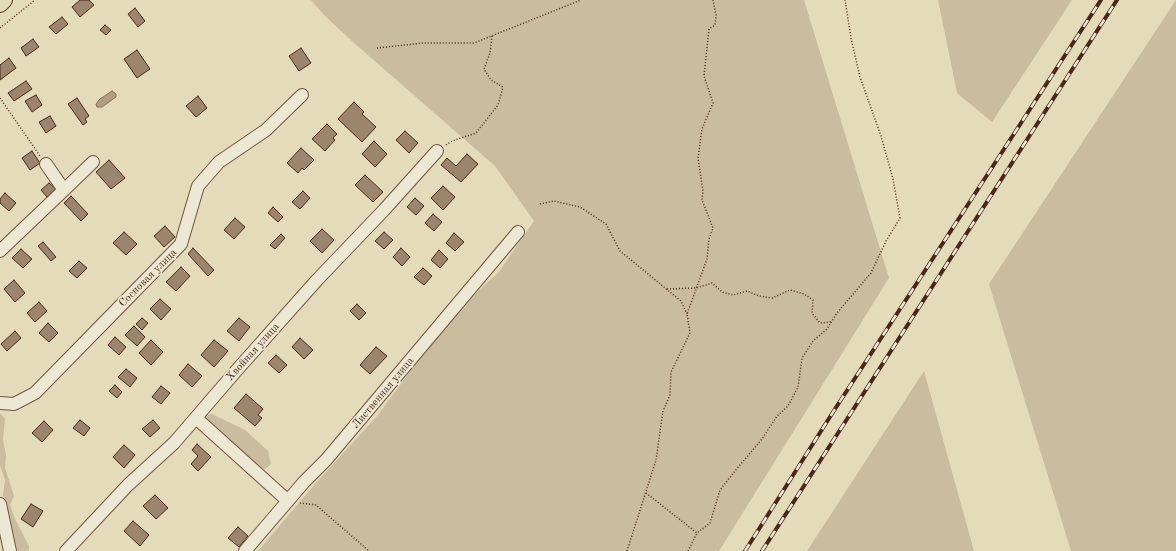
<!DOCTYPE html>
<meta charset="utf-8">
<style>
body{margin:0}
canvas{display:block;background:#e4dbbb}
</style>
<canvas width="1176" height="551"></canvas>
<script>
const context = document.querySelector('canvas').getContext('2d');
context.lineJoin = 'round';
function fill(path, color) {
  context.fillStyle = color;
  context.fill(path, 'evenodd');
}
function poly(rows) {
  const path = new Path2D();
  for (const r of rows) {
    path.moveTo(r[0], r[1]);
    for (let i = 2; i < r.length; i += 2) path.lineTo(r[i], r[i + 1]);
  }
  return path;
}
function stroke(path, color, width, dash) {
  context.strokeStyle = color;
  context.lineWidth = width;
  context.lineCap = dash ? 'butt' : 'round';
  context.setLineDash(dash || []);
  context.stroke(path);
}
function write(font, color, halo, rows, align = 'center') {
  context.font = font + ' "Old Standard TT",serif';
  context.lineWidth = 3.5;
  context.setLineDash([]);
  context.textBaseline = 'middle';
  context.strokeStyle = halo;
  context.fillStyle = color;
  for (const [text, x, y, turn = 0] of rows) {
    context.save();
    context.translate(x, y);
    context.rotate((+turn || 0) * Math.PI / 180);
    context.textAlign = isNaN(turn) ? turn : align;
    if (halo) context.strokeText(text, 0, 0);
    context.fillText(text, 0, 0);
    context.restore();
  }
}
const green = poly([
 [311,0,804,0,889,278,719,551,258,551,315,484,377,416,423,354,479,290,498,273,534,221,495,166,353,42,325,16],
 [938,0,1072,0,992,122,957,93],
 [1176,0,1176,551,1071,551,989,284],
 [924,371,974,551,807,551],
 [0,413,5,419,3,440,6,455,5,468,14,496,10,505,15,519,29,546,29,551,16,551,12,541,3,495,5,480,0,465],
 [212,414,245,430,268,451,271,464,265,469,255,466,204,422,205,415]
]);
const water = poly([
 [112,91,116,94,116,97,102,107,97,107,96,104,100,99,112,91]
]);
const building = poly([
 [80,0,89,0,94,5,80,17,72,7,80,0],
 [135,8,145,21,138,27,128,14,135,8],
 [62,17,68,24,56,34,49,27,62,17],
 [105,25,111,30,106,35,100,30,105,25],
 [33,39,39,47,26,56,21,48,33,39],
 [301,48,311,63,299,71,289,56,301,48],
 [137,50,150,69,137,78,124,59,137,50],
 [9,58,16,68,0,80,0,65,9,58],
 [26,81,32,89,14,101,8,93,26,81],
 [36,95,42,105,32,112,25,101,36,95],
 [198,96,207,108,196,117,186,106,198,96],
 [77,98,89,116,85,119,87,122,83,125,68,104,77,98],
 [354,102,364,112,362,114,376,127,362,142,338,119,354,102],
 [50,116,56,126,46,133,39,122,50,116],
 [327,124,337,134,333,138,335,140,325,151,312,139,327,124],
 [405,131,418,143,409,153,396,140,405,131],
 [374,141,387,154,375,167,362,154,374,141],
 [301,148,314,160,304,170,302,168,298,173,287,163,301,148],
 [32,151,40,163,30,170,22,158,32,151],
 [467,154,478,164,461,182,441,165,447,158,456,166,467,154],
 [109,160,125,178,111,189,96,172,109,160],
 [365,175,383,192,373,202,355,185,365,175],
 [49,183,56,189,47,197,41,190,49,183],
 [443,186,455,197,443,210,431,198,443,186],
 [303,191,310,198,300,209,292,202,303,191],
 [5,193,16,203,9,211,0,203,0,199,5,193],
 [71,196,88,214,81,221,64,203,71,196],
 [415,198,424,206,416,215,407,207,415,198],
 [273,207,283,217,278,222,268,213,273,207],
 [433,214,442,222,434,231,425,223,433,214],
 [235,218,245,227,234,239,224,230,235,218],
 [165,226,175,237,164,247,154,236,165,226],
 [322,229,334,240,322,253,310,241,322,229],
 [124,232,137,244,126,255,113,243,124,232],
 [384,232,393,240,384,249,375,241,384,232],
 [454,233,464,242,455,251,446,243,454,233],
 [281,234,285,238,275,249,270,245,281,234],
 [43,242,56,257,51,261,38,246,43,242],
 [193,248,214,270,208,276,188,254,193,248],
 [401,248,410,257,402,266,393,257,401,248],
 [21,249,32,259,23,268,12,258,21,249],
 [439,250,448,259,440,268,431,260,439,250],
 [79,261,87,268,77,278,69,271,79,261],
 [181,267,190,276,176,291,166,282,181,267],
 [423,268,432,276,424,285,414,277,423,268],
 [14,280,25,293,15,302,4,289,14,280],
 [160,299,171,309,161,320,150,309,160,299],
 [39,302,47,311,35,322,27,313,39,302],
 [357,304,366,313,359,320,350,311,357,304],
 [142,318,148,323,142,330,136,324,142,318],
 [239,318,250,327,239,341,227,331,239,318],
 [48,323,58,333,49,342,39,333,48,323],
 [134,326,145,337,137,346,125,335,134,326],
 [15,331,21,338,7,351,1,344,15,331],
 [115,337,126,347,119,355,108,345,115,337],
 [300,338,313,350,304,359,292,347,300,338],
 [151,340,163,352,151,365,139,353,151,340],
 [214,340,228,351,214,367,201,355,214,340],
 [376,347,387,356,370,374,360,365,376,347],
 [276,355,287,365,279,373,268,363,276,355],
 [188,364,202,376,192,387,179,375,188,364],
 [126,369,137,378,130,387,118,377,126,369],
 [115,385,122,392,117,398,109,391,115,385],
 [161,386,170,393,161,404,152,397,161,386],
 [246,394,263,409,258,415,262,418,255,426,234,408,246,394],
 [80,420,90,428,84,436,73,428,80,420],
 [153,420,160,428,150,437,142,429,153,420],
 [44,421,53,430,42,442,32,433,44,421],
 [197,444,211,457,198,471,191,464,198,456,192,450,197,444],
 [124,445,135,455,124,468,113,457,124,445],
 [155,495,168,508,156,519,143,506,155,495],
 [31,504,43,511,33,527,21,519,31,504],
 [133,521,149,535,140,546,124,531,133,521],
 [238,527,248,536,239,547,228,538,238,527]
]);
const path = poly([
 [0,28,35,0],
 [377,48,423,43,474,43,581,0],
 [0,98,40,156],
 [446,145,452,141,476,133,498,105,503,87,491,80,484,69,490,53,492,36],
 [540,204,554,201,580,207,606,224,620,251,681,301,687,314],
 [667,289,696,288,712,283,722,292,733,295,747,291,759,296,772,298,790,290,804,294,813,300,812,313,820,323,831,322],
 [646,493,697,533,710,523,720,490,735,471,762,439,777,416,788,406,798,387,802,358,813,341,827,329,837,313,871,273,886,241,900,218,893,179,881,136,860,77,851,38,845,0],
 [300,503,316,505,369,551],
 [627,551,656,460,663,411,670,395,671,372,690,333,687,314,707,259,709,239,713,228,702,200,703,191,698,158,702,129,713,103,704,76,709,29,715,25,716,15,713,0],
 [688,551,697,533]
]);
const minor = poly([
 [64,190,93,162],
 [0,251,64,190,46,164],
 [0,403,14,404,35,393,181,244,198,186,219,162,266,130,302,95],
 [196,418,288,501],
 [0,504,10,551],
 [66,551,128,485,174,443,236,371,317,280,384,210,437,151],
 [245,551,304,482,326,460,518,232]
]);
const major = poly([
 [0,4,4,0]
]);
const rail = poly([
 [745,551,835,409,1101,0],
 [762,551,1117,0]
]);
const streetNames = [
 ["Сосновая улица",148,278,-45],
 ["Хвойная улица",253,352,-48],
 ["Лиственная улица",383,393,-50]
];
fill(green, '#cabc9f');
fill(water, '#b09e84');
stroke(water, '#886e59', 1);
fill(building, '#9b856d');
stroke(building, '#4b2718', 1);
stroke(minor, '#715441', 14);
stroke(major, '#4b2718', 18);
stroke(path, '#4b2718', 1.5, [1, 2]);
stroke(minor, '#ede8d3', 12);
stroke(major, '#e4dbbb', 16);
stroke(rail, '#4b2718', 4);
stroke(rail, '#ede8d3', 2.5, [8]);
write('11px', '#4b2718', '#ede8d3', streetNames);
</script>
